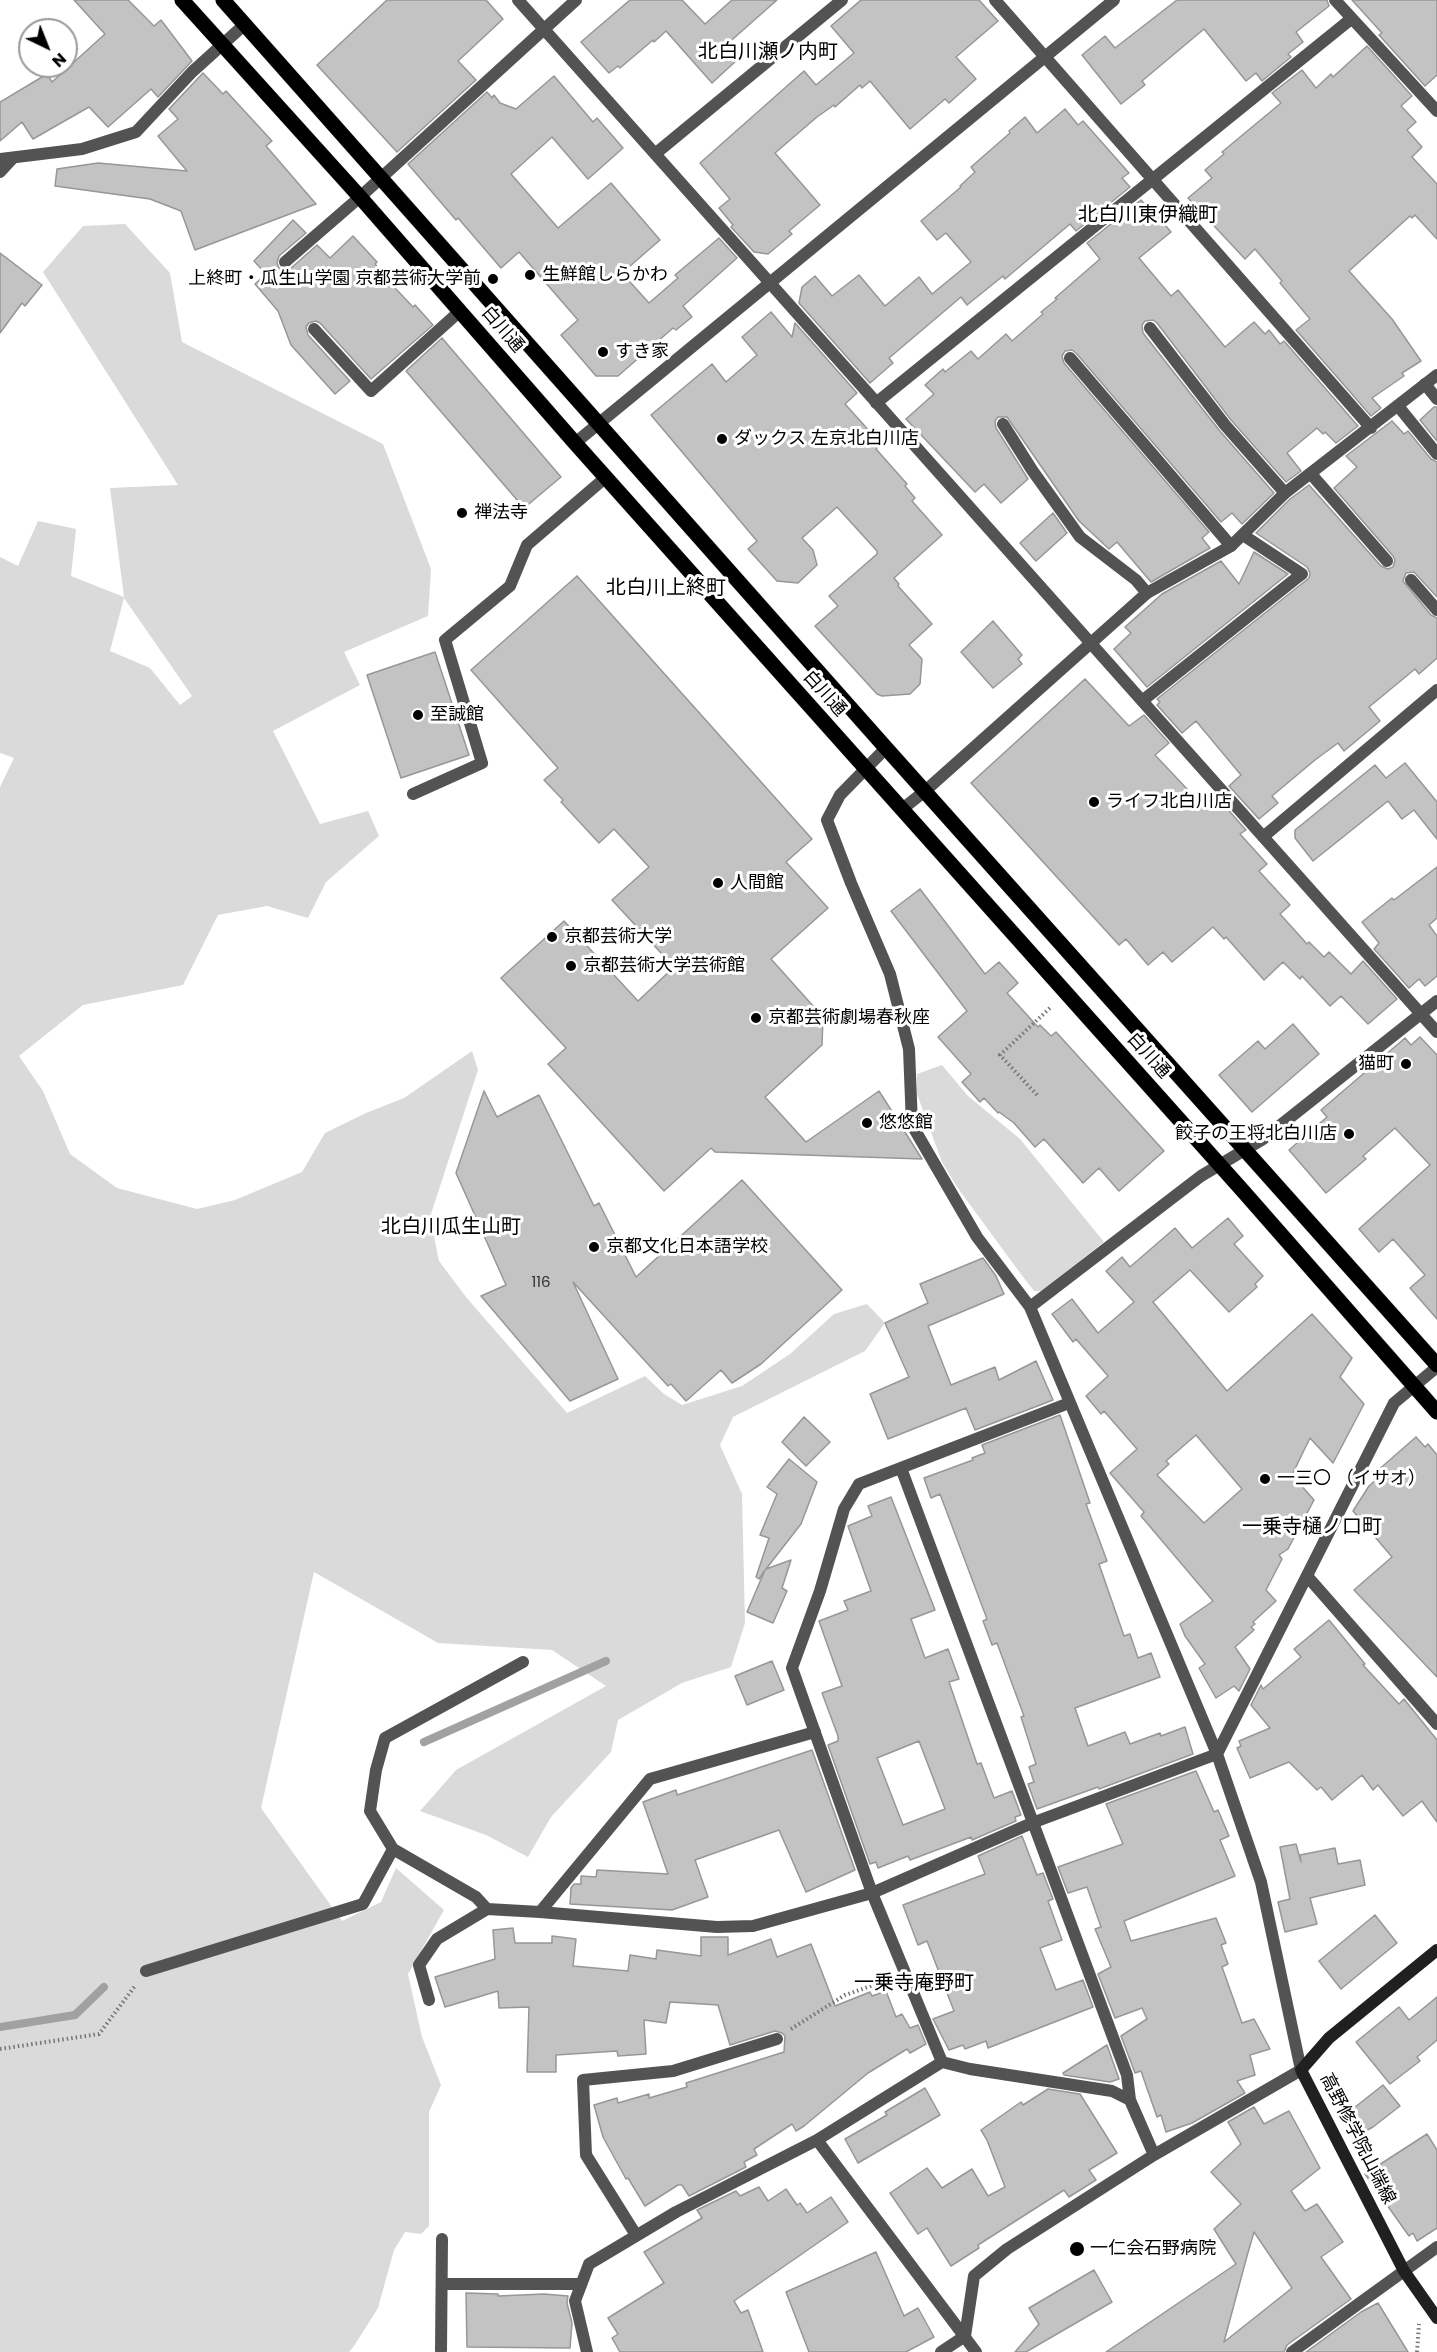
<!DOCTYPE html>
<meta charset="utf-8">
<style>
body{margin:0}
#map{position:relative;width:1437px;height:2352px;overflow:hidden;background:#fff;font-family:Poppins,sans-serif}
canvas{display:block}
.north{position:absolute;left:18px;top:18px;width:60px;height:60px;box-sizing:border-box;background:#fff;border:2px solid #999;border-radius:50%;rotate:137deg;font-size:16px;font-weight:700;line-height:24px;text-align:center;color:#000}
.north::after{content:'';display:block;margin:auto;width:21px;height:27px;background:#000;clip-path:polygon(50% 0,100% 100%,50% 72%,0 100%)}
</style>
<div id="map">
<canvas width="1437" height="2352"></canvas>
<div class="north">N</div>
</div>
<script>
const context = document.querySelector('canvas').getContext('2d');
context.lineJoin = 'round';
function fill(path, color) {
  context.fillStyle = color;
  context.fill(path, 'evenodd');
}
function poly(rows) {
  const path = new Path2D();
  for (const r of rows) {
    path.moveTo(r[0], r[1]);
    for (let i = 2; i < r.length; i += 2) path.lineTo(r[i], r[i + 1]);
  }
  return path;
}
function stroke(path, color, width, dash) {
  context.strokeStyle = color;
  context.lineWidth = width;
  context.lineCap = dash ? 'butt' : 'round';
  context.setLineDash(dash || []);
  context.stroke(path);
}
function write(font, color, halo, rows, align = 'center') {
  context.font = font + ' Poppins,"Noto Sans JP",sans-serif';
  context.lineWidth = 6;
  context.setLineDash([]);
  context.textBaseline = 'middle';
  context.strokeStyle = halo;
  context.fillStyle = color;
  for (const [text, x, y, turn = 0] of rows) {
    context.save();
    context.translate(x, y);
    context.rotate((+turn || 0) * Math.PI / 180);
    context.textAlign = isNaN(turn) ? turn : align;
    if (halo) context.strokeText(text, 0, 0);
    context.fillText(text, 0, 0);
    context.restore();
  }
}
const green = poly([
 [125,224,170,273,182,342,383,444,431,569,428,616,344,652,360,685,273,731,320,824,368,811,379,836,326,882,308,918,267,906,218,915,183,985,83,1005,19,1056,43,1091,70,1154,117,1188,197,1209,235,1200,302,1172,325,1133,366,1113,404,1098,472,1051,478,1070,430,1217,439,1261,466,1297,567,1413,645,1376,664,1394,682,1405,742,1386,790,1354,834,1314,867,1304,885,1323,865,1351,733,1417,720,1445,742,1494,745,1623,731,1667,682,1683,618,1720,611,1752,551,1817,528,1857,486,1835,420,1811,456,1770,606,1686,552,1650,438,1643,314,1572,261,1808,342,1921,381,1902,396,1868,444,1910,408,1974,422,2037,441,2085,429,2112,429,2226,421,2234,405,2232,394,2250,378,2308,354,2346,349,2352,0,2352,0,787,14,758,0,753,0,557,18,566,38,521,76,529,71,576,124,597,110,488,178,485,43,272,83,226],
 [124,598,192,696,180,705,150,668,110,651],
 [942,1065,968,1096,1020,1139,1104,1242,1041,1291,1034,1291,1020,1273,957,1187,942,1162,917,1094,917,1074]
]);
const stream = poly([
 [424,1742,606,1661],
 [0,2027,75,2015,104,1987]
]);
const building = poly([
 [74,0,128,0,154,26,161,20,192,61,158,97,151,89,108,127,89,107,33,139,22,122,0,141,0,102,47,74,52,82,105,34,74,0],
 [387,0,486,0,503,19,458,61,476,80,397,152,317,65,387,0],
 [630,0,682,0,705,24,732,0,777,0,725,46,737,60,712,83,666,31,654,42,653,40,620,68,618,66,609,73,581,42,630,0],
 [861,0,979,0,998,21,956,57,976,79,949,103,945,99,910,129,870,81,862,88,860,85,835,107,834,105,817,117,775,153,820,205,789,231,792,234,768,254,754,252,731,227,733,225,719,208,730,199,700,163,804,71,816,85,854,53,831,26,861,0],
 [1177,0,1327,0,1329,6,1296,32,1303,42,1288,54,1291,57,1262,81,1256,73,1246,81,1204,29,1142,81,1145,85,1121,104,1082,55,1105,36,1115,48,1177,0],
 [1352,0,1437,0,1437,75,1425,86,1379,35,1382,33,1352,0],
 [1367,46,1412,96,1401,106,1416,122,1407,130,1422,147,1412,157,1437,184,1437,239,1415,215,1412,218,1410,216,1349,271,1392,319,1421,361,1402,373,1404,376,1372,398,1381,408,1371,416,1296,330,1310,319,1280,283,1282,281,1255,249,1245,259,1188,198,1212,178,1205,170,1224,154,1222,152,1281,103,1272,93,1302,70,1316,88,1331,74,1333,77,1367,46],
 [203,73,223,94,226,91,272,141,266,146,316,204,195,250,181,211,150,199,55,186,57,169,98,163,187,171,158,136,178,119,169,109,203,73],
 [554,76,593,122,597,118,623,148,588,179,552,137,511,174,558,228,611,183,660,240,622,273,649,303,678,278,675,275,719,238,737,258,683,306,692,317,676,330,673,328,618,376,596,376,561,335,578,320,519,252,501,268,458,218,456,220,408,164,487,92,492,98,494,95,500,103,516,109,554,76],
 [1065,109,1078,125,1083,121,1129,173,1122,178,1130,187,1076,231,1070,224,1005,279,1003,276,967,305,961,297,889,358,893,363,870,383,799,303,802,287,815,276,832,296,859,275,885,306,919,277,932,294,971,262,946,233,937,240,921,221,961,187,960,186,975,172,971,167,1010,133,1009,131,1025,117,1037,133,1065,109],
 [1141,200,1148,208,1150,207,1171,232,1139,258,1171,296,1178,290,1225,347,1254,322,1265,334,1269,330,1280,344,1284,341,1358,426,1336,443,1325,432,1323,434,1317,428,1287,453,1301,471,1286,482,1231,420,1157,323,1153,320,1145,321,1142,325,1143,333,1219,430,1274,493,1242,524,1232,513,1221,522,1076,353,1072,350,1065,351,1062,356,1064,363,1209,532,1202,538,1210,548,1151,582,1117,542,1109,549,1079,521,1007,417,998,417,995,421,996,428,1028,479,1001,503,984,484,975,492,906,419,934,394,925,385,943,369,945,372,971,351,978,359,1006,334,1012,341,1043,314,1041,312,1057,299,1055,298,1100,259,1087,243,1141,200],
 [293,220,306,233,279,256,277,263,279,268,286,270,290,269,317,245,330,258,353,236,377,262,375,264,395,288,413,307,415,305,433,325,371,379,320,323,316,321,309,323,306,327,308,335,350,381,335,394,291,345,278,311,255,284,266,274,254,261,293,220],
 [0,253,42,285,25,306,22,303,0,333,0,253],
 [771,312,792,337,795,323,857,393,845,404,881,444,876,449,907,484,905,486,915,498,912,501,942,535,894,578,899,584,898,586,932,624,909,645,922,659,920,684,910,694,882,696,877,694,815,626,838,606,829,596,877,554,877,551,837,507,802,538,813,550,817,565,798,583,777,581,748,549,757,541,651,415,712,364,726,382,757,355,742,337,771,312],
 [442,338,561,477,524,508,406,371,442,338],
 [1434,407,1437,407,1437,441,1420,420,1434,407],
 [1392,421,1404,434,1408,431,1431,459,1437,462,1437,597,1414,572,1406,573,1403,581,1431,615,1437,618,1437,658,1419,674,1415,669,1369,707,1380,721,1344,751,1338,743,1315,760,1272,796,1278,803,1259,819,1229,786,1241,775,1196,721,1182,733,1157,705,1160,702,1157,699,1309,578,1310,573,1307,567,1256,533,1290,499,1309,485,1381,566,1388,569,1393,567,1395,560,1393,556,1334,488,1357,467,1346,456,1392,421],
 [1053,513,1067,533,1036,561,1020,543,1053,513],
 [1254,552,1288,574,1147,687,1114,649,1131,633,1125,627,1162,594,1221,561,1239,584,1254,552],
 [577,576,812,839,786,862,828,908,771,959,823,1017,822,1045,765,1097,806,1142,879,1091,922,1159,715,1152,711,1148,664,1191,548,1064,566,1048,501,978,564,921,638,1001,674,967,612,900,649,867,614,829,599,843,561,802,563,800,544,780,558,768,471,670,577,576],
 [993,621,1022,655,1018,659,1022,664,993,688,961,652,993,621],
 [435,652,469,755,401,778,367,675,435,652],
 [1085,679,1129,726,1144,715,1169,743,1155,755,1204,807,1216,796,1246,830,1240,834,1267,864,1259,871,1290,905,1280,914,1307,944,1309,942,1324,957,1329,952,1351,974,1363,961,1397,999,1368,1024,1341,996,1330,1006,1302,976,1300,979,1283,962,1264,980,1226,937,1224,939,1213,927,1172,962,1163,952,1148,965,1126,939,1119,945,971,783,1085,679],
 [1405,763,1437,802,1437,839,1414,810,1402,819,1388,801,1313,861,1295,838,1295,830,1375,765,1386,778,1405,763],
 [1437,867,1437,918,1429,925,1437,936,1437,976,1425,986,1419,979,1409,988,1374,949,1379,943,1362,922,1392,898,1394,900,1437,867],
 [920,889,985,974,999,962,1018,983,1007,993,1038,1027,1040,1025,1051,1036,1056,1032,1164,1151,1119,1191,1099,1168,1083,1183,1044,1139,1035,1147,1014,1123,999,1112,998,1113,984,1098,980,1102,962,1082,971,1074,938,1037,967,1011,891,911,920,889],
 [1293,1024,1319,1054,1252,1112,1219,1075,1258,1041,1265,1049,1293,1024],
 [1420,1037,1437,1055,1437,1319,1410,1288,1425,1275,1393,1239,1379,1252,1359,1229,1430,1165,1395,1128,1363,1156,1366,1159,1326,1193,1289,1150,1327,1117,1321,1110,1405,1038,1411,1045,1420,1037],
 [484,1091,497,1117,539,1095,594,1206,599,1203,636,1277,742,1180,842,1290,761,1364,732,1383,721,1370,686,1401,671,1384,668,1386,573,1282,618,1379,570,1401,481,1296,506,1285,456,1173,484,1091],
 [1228,1218,1243,1236,1234,1244,1263,1276,1255,1284,1257,1287,1229,1312,1190,1270,1153,1302,1227,1391,1312,1314,1352,1358,1340,1377,1364,1404,1333,1463,1310,1438,1292,1475,1314,1500,1288,1549,1279,1555,1282,1559,1266,1590,1276,1601,1253,1622,1255,1624,1251,1627,1254,1630,1235,1647,1250,1669,1239,1691,1234,1686,1216,1698,1199,1668,1205,1664,1185,1636,1180,1624,1213,1601,1141,1516,1144,1512,1110,1473,1137,1449,1104,1411,1101,1414,1086,1396,1108,1376,1076,1339,1073,1342,1052,1314,1072,1299,1098,1333,1134,1302,1106,1271,1122,1257,1130,1267,1175,1228,1192,1248,1228,1218],
 [1196,1435,1242,1489,1204,1523,1157,1475,1169,1464,1166,1461,1196,1435],
 [983,1258,996,1276,1004,1294,928,1326,951,1385,995,1367,999,1380,1036,1361,1053,1400,975,1430,966,1408,888,1439,870,1394,909,1377,885,1323,928,1303,920,1284,983,1258],
 [1060,1415,1090,1503,1086,1504,1107,1561,1099,1564,1124,1636,1130,1634,1138,1658,1151,1653,1160,1677,1075,1708,1088,1746,1125,1732,1130,1744,1160,1733,1161,1736,1185,1727,1193,1754,1099,1789,1098,1787,1037,1809,1028,1784,1034,1782,1029,1767,1036,1764,1021,1717,1024,1716,997,1643,992,1645,983,1621,987,1619,940,1494,931,1498,924,1478,973,1460,972,1458,985,1453,982,1445,1060,1415],
 [804,1417,830,1442,806,1466,782,1442,804,1417],
 [1416,1437,1425,1447,1428,1444,1437,1455,1437,1677,1354,1590,1392,1557,1353,1511,1369,1486,1380,1476,1376,1472,1416,1437],
 [789,1459,817,1482,801,1524,766,1569,791,1560,782,1588,787,1591,773,1623,747,1612,765,1570,759,1579,756,1577,769,1538,760,1535,777,1494,767,1487,789,1459],
 [891,1497,935,1610,911,1619,925,1658,948,1649,959,1679,949,1682,977,1764,981,1763,994,1798,1012,1791,1021,1815,1015,1817,1016,1821,972,1840,971,1837,910,1860,908,1856,878,1868,876,1862,870,1864,828,1745,838,1741,838,1736,822,1693,842,1686,819,1621,848,1610,844,1601,871,1591,848,1526,872,1516,868,1506,891,1497],
 [919,1741,945,1809,903,1825,877,1758,919,1741],
 [1329,1620,1365,1664,1363,1665,1399,1704,1404,1699,1437,1740,1437,1822,1422,1801,1403,1816,1378,1785,1373,1790,1362,1775,1332,1800,1321,1787,1317,1790,1289,1762,1250,1778,1237,1748,1241,1746,1239,1741,1270,1728,1251,1705,1261,1685,1263,1689,1301,1657,1294,1649,1329,1620],
 [772,1661,784,1690,747,1705,735,1676,772,1661],
 [812,1750,855,1870,806,1892,779,1830,695,1860,708,1897,672,1910,570,1904,571,1888,574,1884,581,1884,581,1876,596,1877,597,1870,668,1874,643,1802,676,1790,677,1795,812,1750],
 [1196,1771,1214,1812,1218,1810,1229,1836,1220,1840,1235,1876,1124,1921,1131,1941,1216,1918,1226,1943,1221,1945,1228,1964,1222,1967,1242,2023,1254,2019,1270,2049,1250,2055,1255,2075,1237,2081,1245,2093,1192,2123,1166,2132,1161,2115,1157,2117,1141,2071,1135,2073,1121,2036,1147,2019,1142,2008,1115,2018,1098,1974,1111,1967,1095,1929,1101,1927,1087,1887,1068,1893,1058,1867,1123,1844,1106,1804,1196,1771],
 [1022,1836,1037,1875,1043,1873,1053,1899,1048,1901,1062,1940,1040,1948,1056,1990,1083,1980,1093,2007,988,2048,986,2041,965,2049,963,2045,949,2050,933,2019,954,2011,927,1941,918,1945,903,1905,985,1874,978,1856,1022,1836],
 [1296,1844,1301,1862,1300,1855,1335,1848,1338,1864,1360,1860,1365,1885,1310,1898,1317,1924,1285,1932,1278,1902,1290,1899,1280,1847,1296,1844],
 [1375,1915,1397,1943,1341,1989,1319,1961,1375,1915],
 [513,1928,515,1943,552,1943,552,1936,576,1939,573,1966,628,1971,630,1955,656,1959,657,1950,701,1956,701,1937,728,1937,728,1955,771,1939,777,1957,811,1944,835,2006,870,1992,872,1996,886,1991,896,2017,902,2014,910,2028,918,2025,926,2044,910,2053,907,2049,868,2073,804,2126,796,2131,792,2124,754,2149,757,2155,744,2162,746,2167,689,2196,682,2185,678,2185,645,2206,628,2178,626,2179,603,2137,594,2105,617,2098,618,2103,649,2094,649,2098,687,2087,686,2083,784,2052,785,2036,782,2033,775,2031,730,2045,718,2005,670,2002,666,2023,644,2020,646,2054,618,2056,617,2051,556,2055,556,2072,527,2072,529,2007,499,2008,498,1991,445,2007,435,1977,495,1959,493,1930,513,1928],
 [1437,1997,1437,2040,1417,2057,1420,2061,1390,2084,1356,2042,1399,2007,1409,2020,1437,1997],
 [1107,2045,1119,2079,1110,2082,1064,2075,1063,2073,1107,2045],
 [1383,2085,1400,2106,1373,2127,1360,2134,1345,2115,1383,2085],
 [925,2088,940,2115,858,2163,845,2139,887,2115,885,2112,925,2088],
 [1048,2089,1080,2094,1117,2153,1089,2170,1096,2180,1069,2197,1064,2190,978,2245,979,2248,951,2266,927,2228,918,2234,890,2193,927,2168,942,2188,972,2169,988,2196,1005,2187,987,2140,981,2130,1021,2102,1023,2105,1048,2089],
 [1254,2107,1264,2124,1289,2111,1320,2168,1291,2191,1305,2211,1317,2204,1343,2242,1321,2257,1351,2299,1287,2345,1284,2352,1106,2352,1236,2264,1214,2229,1241,2204,1211,2172,1241,2144,1228,2122,1254,2107],
 [1254,2232,1292,2288,1224,2342,1247,2256,1254,2232],
 [1427,2134,1437,2150,1437,2228,1417,2241,1413,2233,1409,2236,1365,2174,1427,2134],
 [759,2187,768,2201,786,2189,797,2205,800,2203,807,2213,831,2197,848,2222,734,2301,741,2313,748,2310,763,2352,620,2352,612,2338,618,2334,608,2318,664,2283,644,2252,702,2218,697,2210,736,2191,740,2196,759,2187],
 [876,2252,904,2316,918,2308,934,2337,906,2352,809,2352,786,2292,876,2252],
 [1094,2270,1112,2302,1026,2352,1015,2352,1039,2324,1029,2308,1094,2270],
 [466,2293,498,2294,498,2296,544,2294,568,2296,567,2303,572,2323,570,2348,467,2347,466,2293],
 [1378,2303,1408,2352,1306,2352,1361,2312,1378,2303]
]);
const path = poly([
 [1037,1095,1000,1055,1052,1006],
 [791,2029,845,1995,888,1980],
 [0,2049,99,2034,135,1986],
 [1417,2352,1419,2324]
]);
const service = poly([
 [0,172,13,158],
 [285,262,360,197],
 [1150,328,1225,425,1285,493],
 [314,329,371,391,460,311],
 [1070,358,1231,546],
 [1425,384,1437,399],
 [1398,406,1437,454],
 [1003,424,1032,470,1080,537,1136,580,1147,593],
 [1311,474,1387,561],
 [1411,580,1437,610],
 [413,794,482,763,445,640,510,586,527,545,605,478],
 [540,1912,650,1779,815,1732]
]);
const pedestrian = poly([
 [1243,535,1302,574,1299,576]
]);
const minor = poly([
 [518,0,1437,1032],
 [995,0,1371,428],
 [1335,0,1437,111],
 [655,154,842,0],
 [0,159,82,149,136,132,192,72,244,25],
 [360,197,576,0],
 [876,403,1351,19],
 [1142,701,1299,576],
 [886,748,840,795,827,820,851,883,890,974,909,1049,912,1125,977,1237,1030,1307,1217,1754,1261,1882,1301,2070,1154,2155,1007,2249,974,2276,965,2336,941,2352],
 [901,810,925,791,1147,593,1231,546,1285,493,1437,375],
 [1263,837,1437,690],
 [1030,1307,1201,1176,1263,1139,1437,1001],
 [1069,1403,859,1484,844,1509,820,1591,792,1668,872,1893,1032,1823,1217,1754,1394,1403,1437,1367],
 [901,1468,1127,2075,1130,2100],
 [1307,1576,1437,1724],
 [487,1909,476,1897,393,1849,370,1811,376,1770,385,1738,523,1662],
 [146,1971,363,1904,393,1849],
 [429,2000,419,1965,437,1939,487,1909,540,1912,717,1927,753,1926,872,1893,942,2062],
 [817,2140,976,2352],
 [636,2235,586,2155,583,2080,673,2071,777,2039],
 [442,2284,581,2284],
 [441,2350,442,2239],
 [587,2352,575,2301,589,2264,676,2212,817,2140,942,2062,970,2069,1112,2091,1130,2100,1154,2155],
 [1292,2352,1437,2247]
]);
const tertiary = poly([
 [575,443,1114,0]
]);
const secondary = poly([
 [1437,1950,1329,2038,1301,2070,1404,2271,1437,2318]
]);
const primary = poly([
 [182,0,360,197,575,443,1243,1191,1437,1412],
 [223,0,886,748,1437,1365]
]);
const markers = [
 [530,275,6,"#000"],
 [493,279,6,"#000"],
 [603,352,6,"#000"],
 [722,439,6,"#000"],
 [462,513,6,"#000"],
 [418,715,6,"#000"],
 [1094,802,6,"#000"],
 [718,883,6,"#000"],
 [552,937,6,"#000"],
 [571,966,6,"#000"],
 [756,1018,6,"#000"],
 [1406,1064,6,"#000"],
 [867,1123,6,"#000"],
 [1349,1134,6,"#000"],
 [594,1247,6,"#000"],
 [1265,1479,6,"#000"],
 [1077,2249,8,"#000"]
];
const numberNames = [
 ["116",541,1283]
];
const poiNames = [
 ["生鮮館しらかわ",542,275],
 ["上終町・瓜生山学園 京都芸術大学前",481,279,"right"],
 ["すき家",615,352],
 ["ダックス 左京北白川店",734,439],
 ["禅法寺",474,513],
 ["至誠館",430,715],
 ["ライフ北白川店",1106,802],
 ["人間館",730,883],
 ["京都芸術大学",564,937],
 ["京都芸術大学芸術館",583,966],
 ["京都芸術劇場春秋座",768,1018],
 ["猫町",1394,1064,"right"],
 ["悠悠館",879,1123],
 ["餃子の王将北白川店",1337,1134,"right"],
 ["京都文化日本語学校",606,1247],
 ["一三〇 （イサオ）",1277,1479],
 ["一仁会石野病院",1090,2249]
];
const streetNames = [
 ["白川通",502,330,49],
 ["白川通",824,694,48],
 ["白川通",1148,1056,48],
 ["高野修学院山端線",1357,2139,63]
];
const neighbourhoodNames = [
 ["北白川瀬ノ内町",768,53],
 ["北白川東伊織町",1148,216],
 ["北白川上終町",666,589],
 ["北白川瓜生山町",451,1228],
 ["一乗寺樋ノ口町",1312,1528],
 ["一乗寺庵野町",914,1984]
];
fill(green, '#dadada');
stroke(stream, '#a1a1a1', 8);
fill(building, '#c3c3c3');
stroke(building, '#979797', 1.5);
stroke(primary, '#dbdbdb', 16);
stroke(path, '#757575', 4, [1.5, 3]);
stroke(service, '#535353', 12);
stroke(pedestrian, '#535353', 12);
stroke(minor, '#535353', 12);
stroke(tertiary, '#535353', 12);
stroke(secondary, '#202020', 12);
stroke(primary, '#000', 15);
for (const [x, y, r, color] of markers) {
  const dot = new Path2D();
  dot.arc(x, y, r, 0, 2 * Math.PI);
  context.fillStyle = color;
  context.fill(dot);
  stroke(dot, '#fff', 2);
}
write('15px', '#313131', null, numberNames);
write('18px', '#000', '#fff', poiNames, 'left');
write('18px', '#000', '#fff', streetNames);
write('20px', '#000', '#fff', neighbourhoodNames);
</script>
